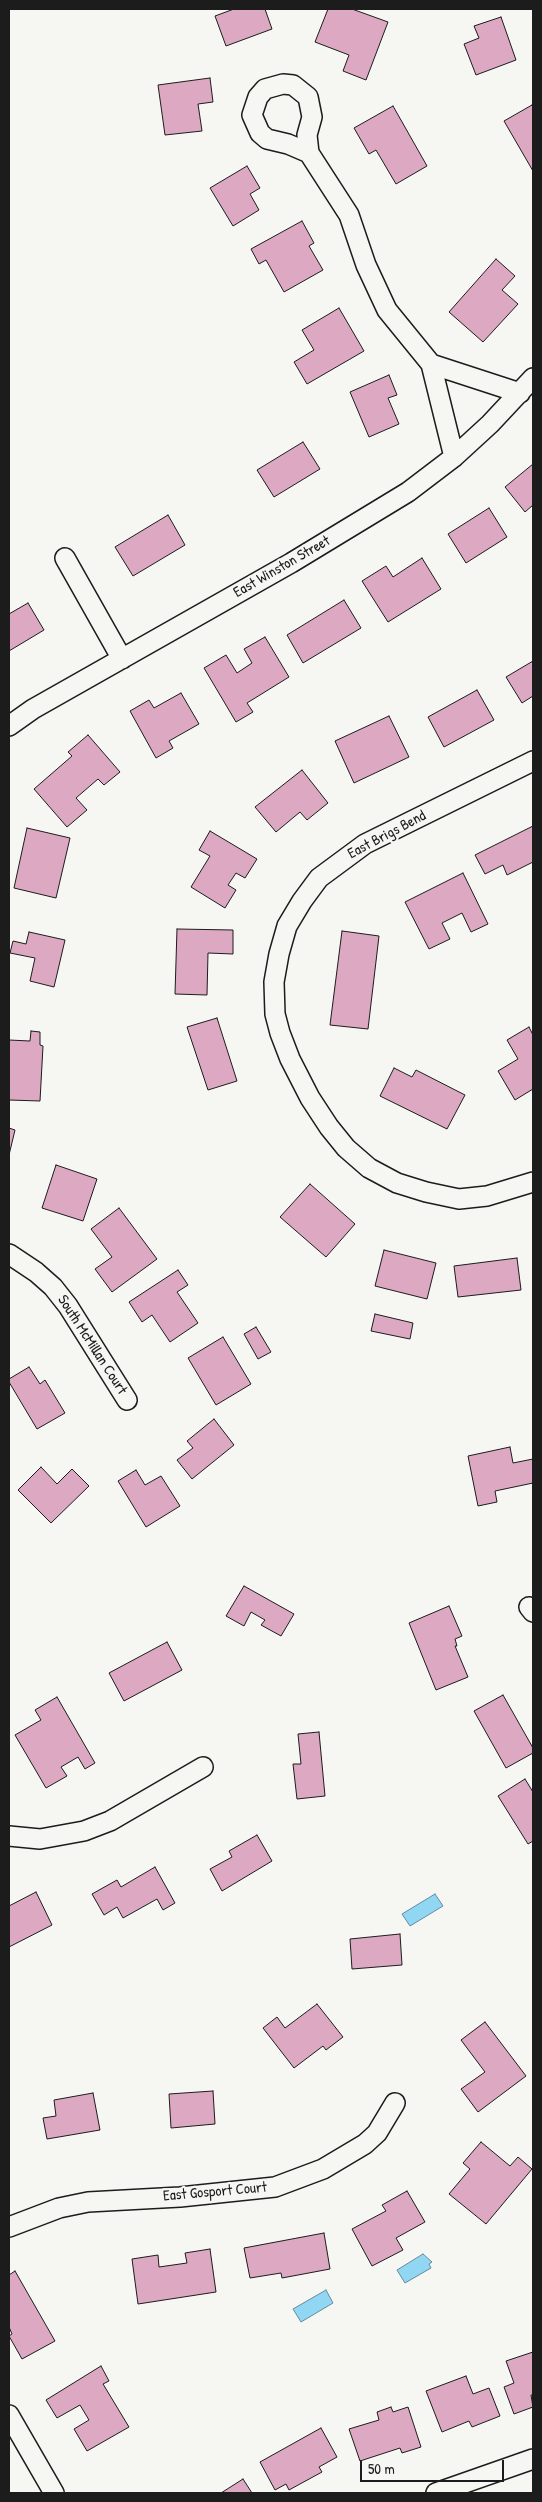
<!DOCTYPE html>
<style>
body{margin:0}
#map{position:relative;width:542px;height:2502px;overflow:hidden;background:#f6f6f2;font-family:"Patrick Hand",sans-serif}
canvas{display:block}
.frame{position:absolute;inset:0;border:10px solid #1c1c1c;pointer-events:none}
.scale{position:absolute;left:360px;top:2460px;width:144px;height:22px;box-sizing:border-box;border:2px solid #1c1c1c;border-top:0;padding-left:6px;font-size:15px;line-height:18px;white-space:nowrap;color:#1c1c1c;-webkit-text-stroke:4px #f6f6f2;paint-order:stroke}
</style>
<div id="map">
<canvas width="542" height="2502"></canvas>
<div class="frame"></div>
<div class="scale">50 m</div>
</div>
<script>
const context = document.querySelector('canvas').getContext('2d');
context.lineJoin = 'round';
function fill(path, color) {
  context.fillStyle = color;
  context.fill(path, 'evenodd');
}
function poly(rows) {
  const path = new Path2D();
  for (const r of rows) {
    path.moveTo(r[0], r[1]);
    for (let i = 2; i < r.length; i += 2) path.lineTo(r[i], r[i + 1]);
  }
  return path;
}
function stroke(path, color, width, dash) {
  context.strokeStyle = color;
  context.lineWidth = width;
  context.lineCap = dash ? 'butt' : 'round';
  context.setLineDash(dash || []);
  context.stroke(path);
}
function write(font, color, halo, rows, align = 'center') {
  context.font = font + ' "Patrick Hand",sans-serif';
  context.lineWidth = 4.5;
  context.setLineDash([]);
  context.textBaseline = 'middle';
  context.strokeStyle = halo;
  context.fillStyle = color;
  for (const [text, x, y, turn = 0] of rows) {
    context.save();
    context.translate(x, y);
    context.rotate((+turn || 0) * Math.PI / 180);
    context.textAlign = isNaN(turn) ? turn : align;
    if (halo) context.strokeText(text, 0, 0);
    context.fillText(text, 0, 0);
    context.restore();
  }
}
const water = poly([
 [435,1894,443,1906,410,1926,402,1914,435,1894],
 [423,2254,432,2262,429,2264,431,2268,405,2283,397,2270,423,2254],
 [326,2290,333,2303,301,2322,293,2309,326,2290]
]);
const building = poly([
 [234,9,265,9,272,29,226,46,215,16,234,9],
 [328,9,352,9,388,22,366,80,343,71,349,55,315,42,328,9],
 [501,17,516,60,476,75,464,44,479,38,474,26,501,17],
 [210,78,213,102,198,104,202,131,165,135,158,85,210,78],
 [532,105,533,108,533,171,504,121,532,105],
 [393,106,427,166,396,184,376,150,369,154,354,128,393,106],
 [247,166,260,188,250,194,259,210,233,226,210,188,247,166],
 [302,221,314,243,309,246,323,270,284,292,266,260,259,264,251,249,302,221],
 [496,259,515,276,502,290,518,304,483,342,449,312,496,259],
 [339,308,364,351,307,384,294,362,314,350,302,330,339,308],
 [389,375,397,395,388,398,399,424,369,437,350,392,389,375],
 [303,442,320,469,274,497,257,470,303,442],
 [533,464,533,505,525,512,505,487,533,464],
 [489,508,507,537,466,563,448,534,489,508],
 [168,515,185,545,133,576,115,547,168,515],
 [422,558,441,589,388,622,362,581,386,566,393,577,422,558],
 [344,600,361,628,303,663,287,635,344,600],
 [28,603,44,630,9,651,9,614,28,603],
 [265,637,289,677,247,703,253,712,236,722,204,668,226,655,237,673,252,663,244,649,265,637],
 [533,661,533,696,522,703,506,677,533,661],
 [477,690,494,720,444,747,428,717,477,690],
 [181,693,199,724,169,741,173,748,156,758,130,711,149,700,154,708,181,693],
 [389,716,409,757,354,783,335,741,389,716],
 [88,735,120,772,104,785,98,779,76,798,87,810,67,827,34,789,72,756,68,752,88,735],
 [302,770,328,803,307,820,300,812,276,832,255,807,302,770],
 [533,826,533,862,507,875,503,865,485,874,475,855,533,826],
 [27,828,70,838,56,898,14,888,27,828],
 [210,831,257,859,245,878,236,873,228,885,236,890,225,908,191,887,210,856,199,850,210,831],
 [463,873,488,924,471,932,462,913,442,923,450,939,429,949,405,902,463,873],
 [177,929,233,930,233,954,208,953,207,995,175,994,177,929],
 [342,931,379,936,368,1029,330,1025,342,931],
 [29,932,65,940,54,987,30,981,35,958,10,953,13,941,26,944,29,932],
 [217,1018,237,1081,208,1090,187,1027,217,1018],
 [529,1027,533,1035,533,1089,515,1100,498,1071,518,1059,507,1040,529,1027],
 [31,1031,40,1032,40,1045,43,1046,40,1101,9,1100,9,1040,30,1041,31,1031],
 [394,1068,412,1077,416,1070,465,1095,447,1129,380,1096,394,1068],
 [9,1128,15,1130,9,1155,9,1128],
 [56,1165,97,1179,83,1221,42,1208,56,1165],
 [310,1184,355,1224,326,1257,280,1217,310,1184],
 [119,1208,157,1259,112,1292,95,1269,112,1257,91,1229,119,1208],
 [384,1250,436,1263,427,1299,375,1286,384,1250],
 [517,1258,521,1290,458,1297,454,1266,517,1258],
 [178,1270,188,1285,177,1292,198,1323,170,1342,152,1315,142,1322,129,1302,178,1270],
 [375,1314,413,1323,410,1339,371,1331,375,1314],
 [256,1327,271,1352,258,1359,244,1334,256,1327],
 [223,1337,251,1384,216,1405,188,1358,223,1337],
 [29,1367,40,1384,45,1380,65,1413,37,1429,9,1382,9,1379,29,1367],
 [214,1419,234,1445,192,1479,177,1460,193,1448,187,1441,214,1419],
 [510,1447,513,1463,533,1459,533,1483,495,1491,497,1502,478,1506,468,1456,510,1447],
 [41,1467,57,1484,72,1469,89,1486,51,1523,18,1490,41,1467],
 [136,1470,145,1485,161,1476,180,1506,146,1527,118,1481,136,1470],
 [244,1586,294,1614,281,1636,261,1625,265,1620,251,1612,244,1626,226,1616,244,1586],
 [449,1606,462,1636,455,1639,457,1646,455,1646,468,1677,436,1690,409,1623,449,1606],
 [167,1642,182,1670,124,1701,109,1673,167,1642],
 [503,1695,533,1748,533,1753,506,1768,474,1711,503,1695],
 [57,1697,95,1763,85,1769,78,1757,61,1767,67,1776,46,1788,15,1735,41,1720,35,1710,57,1697],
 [319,1732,325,1796,297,1799,293,1764,301,1764,298,1734,319,1732],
 [525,1779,533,1792,533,1841,528,1844,498,1796,525,1779],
 [257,1835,272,1861,222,1891,210,1869,232,1857,229,1851,257,1835],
 [155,1867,175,1903,163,1910,157,1899,123,1918,117,1907,104,1915,92,1894,117,1880,121,1887,155,1867],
 [36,1892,52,1925,9,1947,9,1906,36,1892],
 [400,1934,402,1965,352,1969,350,1939,400,1934],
 [317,2004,343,2037,326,2050,323,2046,294,2068,263,2028,277,2017,285,2028,317,2004],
 [485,2022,526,2076,478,2112,461,2089,485,2072,461,2040,485,2022],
 [213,2091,215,2124,171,2128,169,2094,213,2091],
 [93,2093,100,2130,47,2139,43,2118,56,2116,54,2100,93,2093],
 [481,2142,510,2166,518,2157,532,2169,486,2224,449,2194,470,2169,463,2163,481,2142],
 [407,2191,425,2222,396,2238,403,2250,372,2266,352,2229,386,2211,382,2205,407,2191],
 [324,2233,330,2269,282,2278,281,2273,250,2278,244,2248,324,2233],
 [210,2249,216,2292,138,2304,132,2259,158,2255,159,2267,187,2263,185,2253,210,2249],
 [15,2271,55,2341,22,2359,9,2336,12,2334,9,2327,9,2275,15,2271],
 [533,2352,533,2395,531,2395,533,2407,514,2414,504,2387,514,2383,506,2361,533,2352],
 [101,2366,109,2381,103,2384,129,2427,87,2451,74,2429,89,2420,80,2405,57,2418,46,2400,101,2366],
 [466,2376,473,2394,489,2388,500,2416,472,2427,469,2421,442,2432,426,2391,466,2376],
 [391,2407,393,2412,408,2407,421,2447,402,2453,400,2448,360,2461,349,2429,379,2420,377,2412,391,2407],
 [321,2428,337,2457,319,2467,322,2472,289,2490,286,2484,275,2490,260,2462,321,2428],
 [243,2479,252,2493,221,2493,243,2479]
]);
const minor = poly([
 [309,153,288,144,267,139,260,133,252,115,258,97,265,89,283,84,293,85,308,97,312,117,307,135,309,153,349,215,366,265,387,310,431,364,454,457],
 [431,364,520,393],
 [65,558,122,659],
 [9,726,33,709,291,563,408,492,454,457,490,424,533,378],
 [533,761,365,844,319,878,302,901,287,926,279,954,274,982,275,1014,280,1033,290,1059,310,1098,329,1127,346,1148,369,1168,397,1183,426,1192,459,1199,487,1196,533,1182],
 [9,1254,36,1272,53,1287,68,1306,127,1400],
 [529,1607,533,1612],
 [9,1836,40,1839,84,1831,110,1821,203,1767],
 [9,2227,59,2208,88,2202,180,2197,275,2187,323,2169,365,2144,377,2133,395,2103],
 [9,2415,54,2493],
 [436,2493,533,2459]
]);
const streetNames = [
 ["East Winston Street",282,567,-30],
 ["East Brigs Bend",387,835,-28],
 ["South McMillan Court",92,1345,57],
 ["East Gosport Court",215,2192,-5]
];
fill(water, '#91d6f3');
stroke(water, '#628c9d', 1);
fill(building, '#dca8c2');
stroke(building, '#1c1c1c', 1);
stroke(minor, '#1c1c1c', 22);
stroke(minor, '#f6f6f2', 19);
write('15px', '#1c1c1c', '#f6f6f2', streetNames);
</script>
